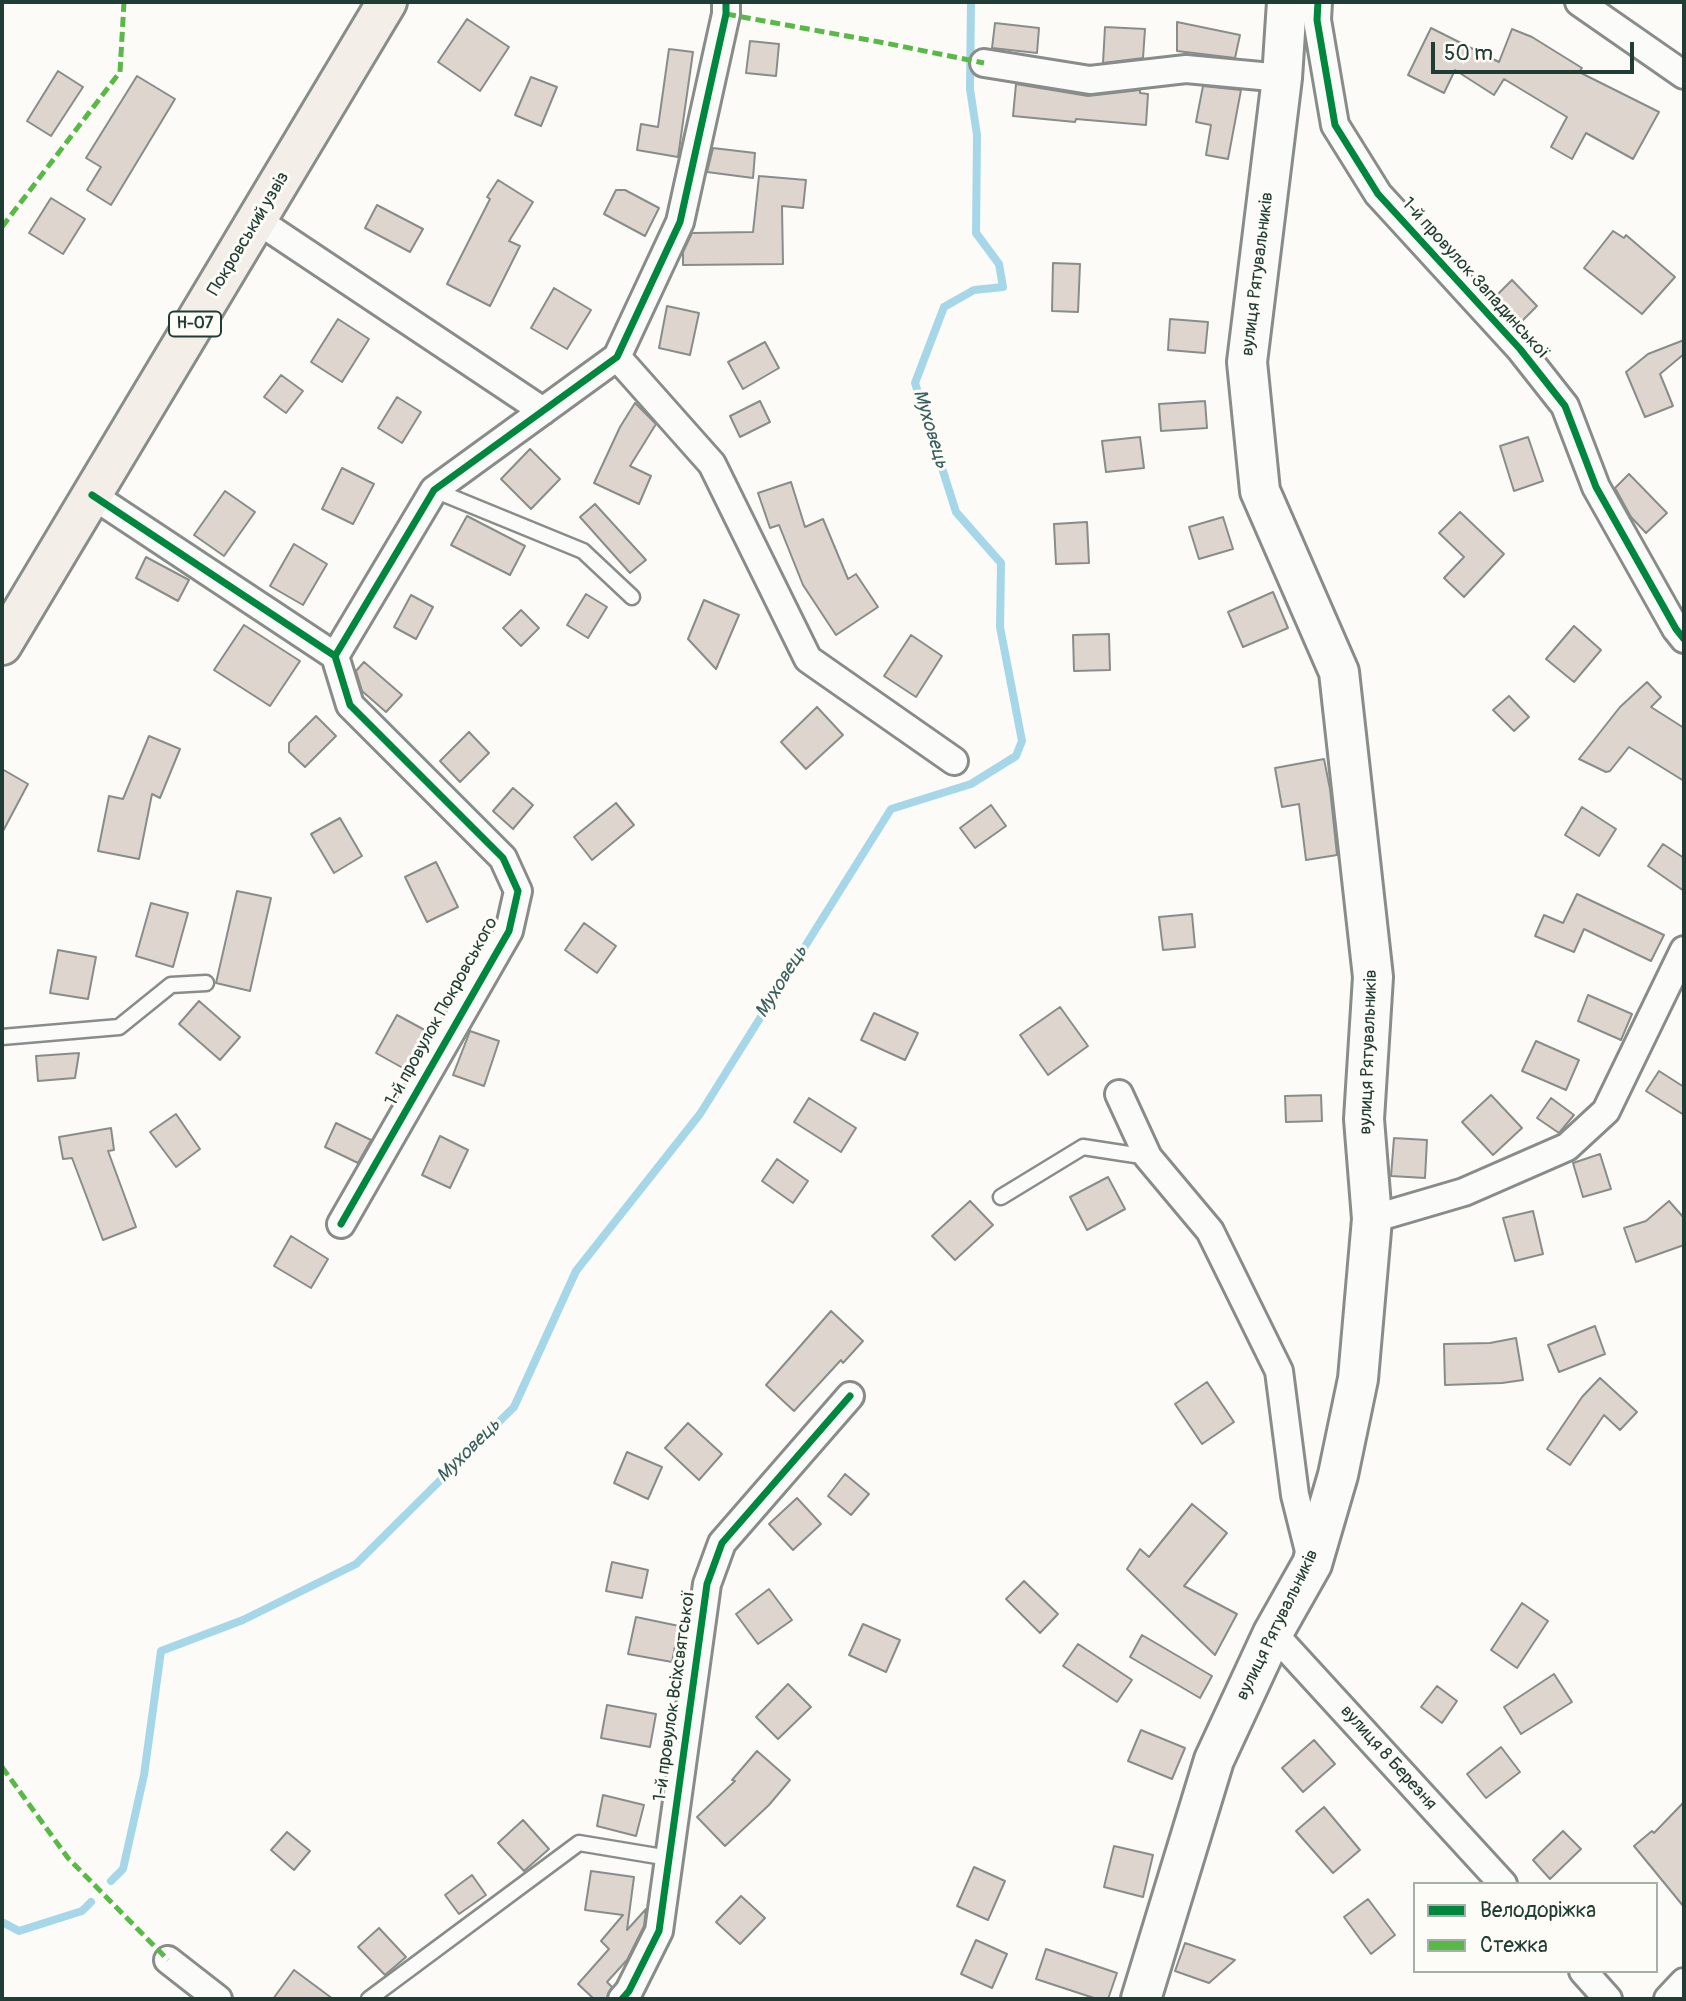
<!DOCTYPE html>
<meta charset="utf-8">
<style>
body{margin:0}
#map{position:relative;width:1686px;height:2001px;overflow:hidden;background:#fcfbf8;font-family:Pangolin,sans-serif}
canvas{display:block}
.frame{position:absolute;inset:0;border:4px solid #1f3d34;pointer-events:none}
.legend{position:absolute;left:1413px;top:1882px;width:245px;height:91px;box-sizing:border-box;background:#fdfcf7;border:2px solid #a4b0a9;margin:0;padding:9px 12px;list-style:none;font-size:21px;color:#1f3d34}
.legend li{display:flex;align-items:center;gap:14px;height:35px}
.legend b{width:35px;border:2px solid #a4b0a9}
.scale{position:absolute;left:1431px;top:42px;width:203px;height:32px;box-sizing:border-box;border:4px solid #1f3d34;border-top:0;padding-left:9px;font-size:21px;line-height:24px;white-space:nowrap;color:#1f3d34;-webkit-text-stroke:5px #fdfcf7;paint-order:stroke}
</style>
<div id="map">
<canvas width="1686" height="2001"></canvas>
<div class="frame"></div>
<ul class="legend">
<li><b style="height:9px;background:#00873e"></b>Велодоріжка</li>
<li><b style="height:9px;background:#58b947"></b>Стежка</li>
</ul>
<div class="scale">50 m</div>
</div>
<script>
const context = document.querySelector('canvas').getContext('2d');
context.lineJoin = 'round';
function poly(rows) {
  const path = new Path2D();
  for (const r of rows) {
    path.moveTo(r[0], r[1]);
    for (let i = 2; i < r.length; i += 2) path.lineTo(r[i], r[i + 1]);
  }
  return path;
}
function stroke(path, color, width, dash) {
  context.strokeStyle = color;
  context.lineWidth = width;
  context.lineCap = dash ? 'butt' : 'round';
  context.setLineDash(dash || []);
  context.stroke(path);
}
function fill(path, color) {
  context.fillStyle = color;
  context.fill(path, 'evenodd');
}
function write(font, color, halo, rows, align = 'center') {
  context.font = font + ' Pangolin,sans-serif';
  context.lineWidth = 6;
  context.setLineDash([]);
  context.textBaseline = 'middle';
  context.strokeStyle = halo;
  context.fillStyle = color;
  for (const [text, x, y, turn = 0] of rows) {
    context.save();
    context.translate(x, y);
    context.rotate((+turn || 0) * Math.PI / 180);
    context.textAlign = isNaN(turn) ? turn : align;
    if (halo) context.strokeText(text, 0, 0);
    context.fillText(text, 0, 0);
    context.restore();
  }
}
const stream = poly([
 [111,1881,123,1869,144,1775,161,1651,243,1620,356,1564,514,1407,576,1271,700,1114,891,809,971,784,1016,756,1022,741,1000,627,1001,563,956,512,915,383,944,307,974,290,1003,287,999,264,976,233,977,135,970,89,971,2],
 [2,1922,19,1931,82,1911,91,1902]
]);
const building = poly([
 [467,19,509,47,480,91,438,62,467,19],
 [1177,22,1240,35,1235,58,1177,51,1177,22],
 [995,23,1039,28,1037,53,992,48,995,23],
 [1105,27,1145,29,1143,58,1103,63,1105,27],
 [1431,28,1499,62,1512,29,1532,37,1582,68,1579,72,1659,112,1633,159,1586,133,1572,159,1551,147,1567,117,1504,79,1494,95,1455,70,1444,93,1408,75,1431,28],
 [750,41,779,44,776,76,746,73,750,41],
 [669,49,693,52,678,157,637,150,641,124,658,127,669,49],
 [58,71,83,87,51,136,27,121,58,71],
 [137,76,175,99,111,205,87,190,101,167,86,158,137,76],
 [531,77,557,87,541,126,515,115,531,77],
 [1016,84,1088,96,1140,90,1140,93,1148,94,1146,125,1076,119,1075,122,1013,116,1016,84],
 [1203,86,1241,90,1228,159,1206,155,1211,125,1196,122,1203,86],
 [713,148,755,153,753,178,707,172,713,148],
 [759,176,806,180,803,208,782,206,783,264,683,265,683,252,692,233,753,232,759,176],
 [498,180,533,202,509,241,520,246,490,306,447,284,490,199,487,197,498,180],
 [616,190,625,190,659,208,645,236,604,214,616,190],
 [51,198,85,219,63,254,29,233,51,198],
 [377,205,423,229,410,252,365,228,377,205],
 [1613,231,1624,238,1626,235,1675,277,1642,314,1584,268,1613,231],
 [1053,263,1080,264,1078,312,1052,311,1053,263],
 [1512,280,1537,306,1519,324,1494,298,1512,280],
 [554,288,591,310,567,349,531,328,554,288],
 [667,306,699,313,690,355,659,348,667,306],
 [338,319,369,339,342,382,311,362,338,319],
 [1170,319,1208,322,1205,353,1168,350,1170,319],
 [1684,340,1684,354,1660,374,1673,406,1645,417,1626,372,1648,354,1684,340],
 [765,342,779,368,743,389,728,362,765,342],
 [281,375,303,391,286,413,264,397,281,375],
 [397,397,421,412,402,443,378,428,397,397],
 [760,401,770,422,740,437,730,416,760,401],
 [1205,401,1207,428,1161,431,1159,404,1205,401],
 [635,403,656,424,630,466,651,476,639,504,594,483,620,427,635,403],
 [1140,437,1144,468,1106,472,1102,441,1140,437],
 [1528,437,1543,481,1514,491,1500,446,1528,437],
 [530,449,560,479,531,509,501,479,530,449],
 [342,468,374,484,353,524,322,509,342,468],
 [1629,474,1667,513,1646,533,1631,517,1615,488,1629,474],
 [791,482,805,527,823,519,848,579,856,574,878,607,836,635,803,585,779,525,770,528,758,493,791,482],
 [225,491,255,512,224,556,194,535,225,491],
 [595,504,646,560,630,573,580,517,595,504],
 [1460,512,1504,554,1464,597,1444,578,1464,557,1439,533,1460,512],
 [467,516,525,546,510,575,451,545,467,516],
 [1223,517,1233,549,1199,559,1189,527,1223,517],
 [1087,522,1089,563,1056,564,1054,524,1087,522],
 [294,544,327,564,303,605,270,586,294,544],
 [146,557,189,580,178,601,136,578,146,557],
 [1273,592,1288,628,1243,647,1228,612,1273,592],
 [586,594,607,607,588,638,567,625,586,594],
 [411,595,433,607,416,639,394,627,411,595],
 [704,600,739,615,716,669,688,639,704,600],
 [521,610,539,628,521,646,503,628,521,610],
 [244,625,300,661,270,706,214,670,244,625],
 [1574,626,1601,650,1574,682,1546,659,1574,626],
 [1109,634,1110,670,1074,671,1073,635,1109,634],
 [911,635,942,656,916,697,884,676,911,635],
 [364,662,402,695,386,712,362,691,356,671,364,662],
 [1647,682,1661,697,1651,707,1684,728,1684,781,1629,747,1610,771,1606,772,1579,759,1620,707,1647,682],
 [1509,696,1529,717,1514,731,1493,710,1509,696],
 [817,707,843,735,806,769,781,742,817,707],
 [316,716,336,736,305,767,289,752,289,743,316,716],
 [469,732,489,753,460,782,440,761,469,732],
 [149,736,180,749,160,798,152,794,139,859,98,851,109,796,123,799,149,736],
 [1324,759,1330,789,1337,855,1306,860,1299,804,1282,807,1275,768,1324,759],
 [2,769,28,784,2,833,2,769],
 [513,788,533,805,513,829,493,811,513,788],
 [616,803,634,825,592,860,574,837,616,803],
 [991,805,1006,826,975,848,960,828,991,805],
 [1582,807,1616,829,1599,856,1565,835,1582,807],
 [340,818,362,856,334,873,311,834,340,818],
 [1663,844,1684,858,1684,891,1648,866,1663,844],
 [436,862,458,907,427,922,405,877,436,862],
 [237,891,271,898,250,991,216,983,237,891],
 [1577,894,1664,935,1651,961,1584,929,1574,952,1535,936,1544,915,1563,923,1577,894],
 [151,903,188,913,173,967,136,956,151,903],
 [1192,914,1195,947,1163,950,1159,917,1192,914],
 [584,923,616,946,597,973,565,950,584,923],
 [58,950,96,957,88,999,50,993,58,950],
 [1588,995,1632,1014,1621,1040,1578,1021,1588,995],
 [199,1001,240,1037,220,1060,179,1024,199,1001],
 [1060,1007,1088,1046,1048,1075,1020,1035,1060,1007],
 [874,1013,918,1033,905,1060,861,1040,874,1013],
 [397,1015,432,1034,410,1072,376,1053,397,1015],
 [470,1031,499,1041,484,1086,453,1075,470,1031],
 [1536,1041,1579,1060,1566,1090,1522,1071,1536,1041],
 [79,1053,75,1078,38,1081,36,1056,79,1053],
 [1659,1071,1684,1087,1684,1115,1646,1091,1659,1071],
 [1321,1095,1322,1121,1286,1122,1285,1096,1321,1095],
 [1491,1095,1522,1128,1493,1155,1462,1122,1491,1095],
 [809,1098,856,1128,841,1152,794,1122,809,1098],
 [1551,1098,1574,1115,1559,1133,1537,1118,1551,1098],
 [176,1114,200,1149,176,1167,150,1132,176,1114],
 [336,1123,371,1140,358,1163,325,1147,336,1123],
 [111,1128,114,1150,108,1151,136,1227,103,1240,72,1158,63,1159,59,1137,111,1128],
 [440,1136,468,1150,450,1188,422,1175,440,1136],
 [1394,1138,1427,1140,1425,1178,1391,1176,1394,1138],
 [1600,1154,1611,1189,1583,1197,1573,1163,1600,1154],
 [777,1159,808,1181,793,1203,762,1181,777,1159],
 [1108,1177,1125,1209,1087,1230,1070,1197,1108,1177],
 [970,1201,993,1225,955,1260,932,1236,970,1201],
 [1669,1201,1684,1218,1684,1245,1636,1262,1624,1228,1646,1221,1669,1201],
 [1533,1211,1543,1254,1515,1261,1503,1218,1533,1211],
 [291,1236,328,1259,311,1288,274,1266,291,1236],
 [831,1311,863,1341,843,1363,841,1360,794,1411,766,1385,831,1311],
 [1595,1326,1605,1354,1559,1372,1548,1345,1595,1326],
 [1516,1338,1523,1380,1502,1383,1445,1385,1444,1344,1490,1343,1516,1338],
 [1600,1378,1637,1412,1620,1430,1604,1415,1570,1465,1547,1449,1582,1397,1600,1378],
 [1207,1382,1234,1422,1202,1444,1175,1404,1207,1382],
 [688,1423,722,1454,699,1480,665,1448,688,1423],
 [627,1452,662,1467,648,1499,614,1483,627,1452],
 [845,1474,869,1494,851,1515,828,1496,845,1474],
 [797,1498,821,1524,793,1550,769,1524,797,1498],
 [1192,1504,1227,1533,1184,1586,1237,1614,1215,1655,1127,1569,1140,1549,1149,1557,1192,1504],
 [612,1562,648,1570,642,1598,606,1591,612,1562],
 [1024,1581,1058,1614,1040,1633,1006,1599,1024,1581],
 [769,1589,792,1620,758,1644,736,1614,769,1589],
 [1522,1603,1548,1621,1517,1668,1491,1650,1522,1603],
 [636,1617,679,1626,672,1662,628,1654,636,1617],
 [863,1624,900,1640,886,1672,849,1655,863,1624],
 [1142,1635,1212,1676,1200,1698,1130,1657,1142,1635],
 [1078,1644,1132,1680,1117,1702,1063,1666,1078,1644],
 [1554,1674,1572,1702,1521,1734,1504,1707,1554,1674],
 [788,1684,811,1707,778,1739,756,1717,788,1684],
 [1437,1686,1457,1701,1442,1723,1421,1707,1437,1686],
 [607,1705,656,1714,650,1747,601,1738,607,1705],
 [1141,1730,1185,1748,1172,1779,1128,1761,1141,1730],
 [1314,1740,1335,1764,1303,1792,1282,1768,1314,1740],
 [1501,1747,1520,1772,1486,1798,1467,1774,1501,1747],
 [757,1751,790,1780,769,1805,725,1846,697,1817,735,1781,732,1780,757,1751],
 [603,1795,644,1805,636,1836,597,1826,603,1795],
 [1684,1802,1684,1907,1634,1846,1652,1831,1654,1833,1684,1802],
 [1324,1807,1360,1850,1333,1873,1296,1831,1324,1807],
 [523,1820,549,1849,524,1871,498,1843,523,1820],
 [1563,1831,1581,1849,1550,1879,1533,1860,1563,1831],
 [287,1832,310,1851,294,1870,271,1850,287,1832],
 [1114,1846,1153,1855,1143,1897,1104,1887,1114,1846],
 [974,1867,1005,1881,988,1920,957,1906,974,1867],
 [591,1871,634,1877,627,1930,646,1909,644,1926,627,1960,607,1982,612,1987,607,1999,594,1999,578,1984,609,1949,601,1941,623,1915,585,1910,591,1871],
 [472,1875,486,1895,459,1914,445,1895,472,1875],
 [741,1896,765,1918,740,1944,716,1922,741,1896],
 [1368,1899,1395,1935,1371,1954,1344,1917,1368,1899],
 [379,1928,406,1957,385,1975,358,1947,379,1928],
 [976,1940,1007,1954,992,1988,961,1974,976,1940],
 [1185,1943,1235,1960,1209,1983,1175,1971,1185,1943],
 [1046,1949,1117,1973,1108,1999,1097,1999,1036,1979,1046,1949],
 [294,1970,333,1999,273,1999,294,1970]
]);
const lane = poly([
 [434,490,583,551,632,597],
 [2,1037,119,1027,171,985,206,983],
 [1001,1197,1083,1147,1148,1157],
 [369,1999,579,1843,669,1858]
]);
const street = poly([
 [1318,2,1317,20,1335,125,1378,194,1520,349,1565,406,1596,487,1676,629,1684,639],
 [1579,2,1684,75],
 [984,63,1090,80,1186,69,1282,78],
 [257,220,543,411],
 [617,357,712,464,808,659,954,761],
 [92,495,335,656,350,705,503,858,518,891,509,931,341,1224],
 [335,656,434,490,617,357,680,222,726,14,726,2],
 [1119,1094,1148,1157,1210,1231,1279,1371,1295,1495,1311,1559],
 [1372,1219,1464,1192,1567,1147,1606,1111,1684,950],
 [1273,1633,1503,1884],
 [168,1960,218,1999],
 [1583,1971,1608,1999],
 [622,1999,629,1991,659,1931,707,1584,722,1543,850,1396],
 [1668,1999,1684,1982]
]);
const secondary = poly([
 [1141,1999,1214,1760,1273,1633,1312,1564,1338,1475,1358,1379,1372,1219,1364,1119,1373,977,1339,672,1260,491,1247,362,1282,78,1287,2]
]);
const primary = poly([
 [2,645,387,2]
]);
const quiet = poly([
 [726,14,885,43,984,63],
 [2,227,120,72,124,2],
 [2,1767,68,1858,168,1960]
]);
const cycleway = poly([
 [1318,2,1317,20,1335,125,1378,194,1520,349,1565,406,1596,487,1676,629,1684,639],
 [92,495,335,656,350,705,503,858,518,891,509,931,341,1224],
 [335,656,434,490,617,357,680,222,726,14,726,2],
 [622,1999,629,1991,659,1931,707,1584,722,1543,850,1396]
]);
const shields = [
 [195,324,52]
];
const shieldNames = [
 ["Н-07",195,324]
];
const streetNames = [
 ["Покровський узвіз",249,234,-59],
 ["вулиця Рятувальників",1258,274,-83],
 ["1-й провулок Западинської",1475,279,48],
 ["1-й провулок Покровського",442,1012,-61],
 ["вулиця Рятувальників",1369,1052,-88],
 ["вулиця Рятувальників",1278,1625,-64],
 ["1-й провулок Всіхсвятської",675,1696,-82],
 ["вулиця 8 Березня",1388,1758,48]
];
const waterNames = [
 ["Муховець",930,429,73],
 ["Муховець",782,982,-58],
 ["Муховець",469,1451,-45]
];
stroke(stream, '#a6d7e9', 8);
fill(building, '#dfd5cf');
stroke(building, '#888d8a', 2);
stroke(lane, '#888d8a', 19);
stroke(street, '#888d8a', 32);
stroke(secondary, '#888d8a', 44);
stroke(primary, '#888d8a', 44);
stroke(lane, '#fbfbf9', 14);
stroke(street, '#fbfbf9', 26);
stroke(secondary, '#fbfbf9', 38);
stroke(primary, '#f3eee8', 38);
stroke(quiet, '#58b947', 5, [10, 5]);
stroke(cycleway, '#00873e', 7);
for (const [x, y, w] of shields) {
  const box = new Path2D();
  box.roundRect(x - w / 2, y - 12.5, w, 25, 5);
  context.fillStyle = '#fdfcf7';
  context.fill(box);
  stroke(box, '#1f3d34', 2);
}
write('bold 16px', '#1f3d34', null, shieldNames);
write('18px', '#1f3d34', '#fdfcf7', streetNames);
write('italic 19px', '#386060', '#fdfcf7', waterNames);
</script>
